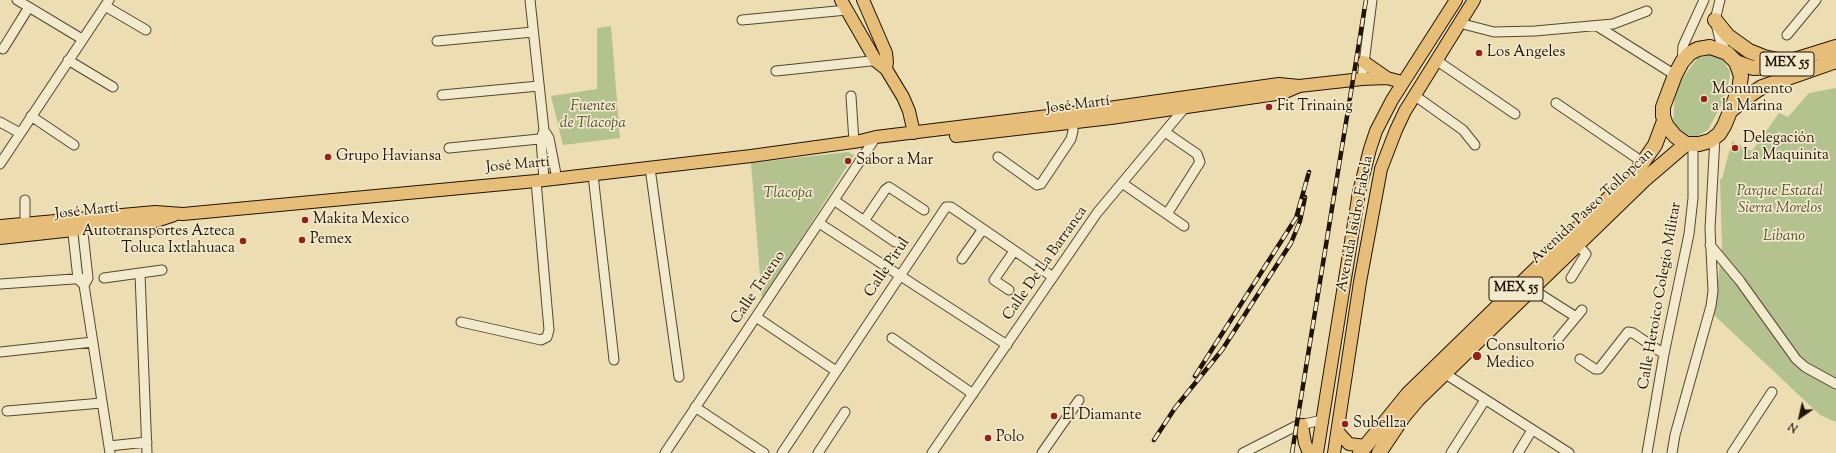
<!DOCTYPE html>
<meta charset="utf-8">
<style>
body{margin:0}
#map{position:relative;width:1836px;height:453px;overflow:hidden;background:#ecddb2;font-family:"Sorts Mill Goudy",serif}
canvas{display:block}
.north{position:absolute;left:1780px;top:397px;width:40px;height:40px;-webkit-text-stroke:3px #f3e9cd;paint-order:stroke;rotate:214deg;font-size:11px;font-weight:700;line-height:16px;text-align:center;color:#231302}
.north::after{content:'';display:block;margin:auto;width:14px;height:18px;background:#231302;clip-path:polygon(50% 0,100% 100%,50% 72%,0 100%)}
</style>
<div id="map">
<canvas width="1836" height="453"></canvas>
<div class="north">N</div>
</div>
<script>
const context = document.querySelector('canvas').getContext('2d');
context.lineJoin = 'round';
function fill(path, color) {
  context.fillStyle = color;
  context.fill(path, 'evenodd');
}
function poly(rows) {
  const path = new Path2D();
  for (const r of rows) {
    path.moveTo(r[0], r[1]);
    for (let i = 2; i < r.length; i += 2) path.lineTo(r[i], r[i + 1]);
  }
  return path;
}
function stroke(path, color, width, dash) {
  context.strokeStyle = color;
  context.lineWidth = width;
  context.lineCap = dash ? 'butt' : 'round';
  context.setLineDash(dash || []);
  context.stroke(path);
}
function write(font, color, halo, rows, align = 'center') {
  context.font = font + ' "Sorts Mill Goudy",serif';
  context.lineWidth = 3.5;
  context.setLineDash([]);
  context.textBaseline = 'middle';
  context.strokeStyle = halo;
  context.fillStyle = color;
  for (const [text, x, y, turn = 0] of rows) {
    context.save();
    context.translate(x, y);
    context.rotate((+turn || 0) * Math.PI / 180);
    context.textAlign = isNaN(turn) ? turn : align;
    if (halo) context.strokeText(text, 0, 0);
    context.fillText(text, 0, 0);
    context.restore();
  }
}
const green = poly([
 [611,26,620,138,563,145,551,96,597,89,597,28],
 [1710,55,1722,59,1729,70,1730,76,1724,100,1708,130,1697,136,1685,136,1676,128,1673,123,1675,94,1682,79,1694,63,1698,58],
 [1836,88,1836,422,1820,415,1714,315,1722,247,1720,179,1722,179,1732,141,1752,151,1779,113,1788,117,1809,93],
 [848,152,854,155,762,301,751,163]
]);
const minor = poly([
 [17,0,82,39],
 [530,0,544,130,541,139,544,180],
 [1720,0,1715,20,1720,40,1727,53],
 [105,6,146,30],
 [742,20,847,10],
 [1459,23,1494,32,1535,31,1613,24,1647,11],
 [1597,26,1675,75],
 [1787,35,1816,0],
 [437,41,533,32],
 [3,49,29,7],
 [68,60,113,87],
 [1436,60,1515,114],
 [1682,62,1683,46,1704,0],
 [776,71,880,60],
 [1362,79,1372,0],
 [442,95,539,86],
 [1414,95,1463,130,1475,145],
 [851,96,854,142],
 [1556,103,1644,163],
 [31,116,74,145],
 [0,122,20,133],
 [1165,132,1197,154,1200,162,1167,214],
 [546,133,549,138,557,179],
 [449,148,549,138],
 [998,157,1037,185,1041,184,1071,139,1073,131,1073,118],
 [0,164,109,0],
 [650,168,679,377],
 [593,175,614,360],
 [1122,183,1184,226],
 [835,201,895,242],
 [864,221,885,190,889,187,924,210],
 [819,223,1007,345],
 [25,224,25,200],
 [82,224,88,278,86,282],
 [72,225,78,279,84,285,110,453],
 [1710,245,1740,281,1796,359,1805,367,1836,384],
 [962,259,983,229],
 [140,274,147,453],
 [104,278,162,270],
 [1571,278,1586,254,1577,244],
 [0,284,88,278],
 [1532,289,1576,317],
 [1009,290,994,280,1014,251],
 [756,317,836,371],
 [461,322,541,340,547,337,549,330,536,181],
 [892,338,973,394],
 [1558,339,1582,310],
 [0,352,93,342],
 [1580,359,1595,369,1599,369,1628,332,1633,333,1664,354],
 [1444,373,1569,453],
 [695,407,764,453],
 [7,411,102,403],
 [109,446,147,442],
 [665,453,876,137],
 [782,453,946,207,951,207,1053,277],
 [818,453,845,412],
 [932,453,1097,213,1187,105],
 [1042,453,1079,400],
 [1243,453,1296,426,1322,420],
 [1451,453,1485,400],
 [1518,453,1532,430],
 [1647,453,1664,354,1689,234,1693,198,1693,144],
 [1672,453,1675,435,1711,306,1713,291,1710,229,1715,137],
 [1732,453,1772,392]
]);
const major = poly([
 [841,0,876,61,886,69,903,97,909,111,914,133],
 [863,0,886,53,887,62,886,69],
 [1364,62,1387,78],
 [956,136,1111,118,1283,93,1299,86],
 [0,226,155,212,183,214,536,181,751,156,860,141,876,137,1073,113,1279,84,1299,86,1362,79,1387,78,1402,82],
 [0,238,156,221,174,215],
 [1302,425,1305,443,1309,453],
 [1338,432,1349,444,1366,446],
 [1317,453,1359,192,1370,149,1376,131,1392,100,1456,0],
 [1334,453,1360,282,1381,169,1396,130,1405,111,1474,0]
]);
const highway = poly([
 [1715,20,1728,36,1749,51,1764,57,1786,62],
 [1710,47,1727,53,1736,62,1741,76,1739,90,1724,126,1719,134,1710,141,1699,144,1686,144,1675,136,1666,125,1663,116,1663,107,1675,75,1682,62,1690,53,1698,49,1710,47],
 [1736,62,1753,68,1772,67,1836,47],
 [1733,109,1741,101,1762,87,1836,61],
 [1360,453,1408,394,1636,172,1655,145,1664,121],
 [1379,453,1403,417,1418,399,1644,180,1686,144]
]);
const rail = poly([
 [1195,376,1296,218,1309,172],
 [1154,440,1175,408,1222,350,1291,243,1300,221,1305,197],
 [1292,453,1366,0]
]);
const markers = [
 [1479,53,4,"#8f2418"],
 [1704,99,4,"#8f2418"],
 [1269,107,4,"#8f2418"],
 [1735,148,4,"#8f2418"],
 [328,157,4,"#8f2418"],
 [848,161,4,"#8f2418"],
 [305,220,4,"#8f2418"],
 [302,240,4,"#8f2418"],
 [243,241,4,"#8f2418"],
 [1477,356,5,"#8f2418"],
 [1054,416,4,"#8f2418"],
 [1345,424,4,"#8f2418"],
 [988,438,4,"#8f2418"]
];
const shields = [
 [1787,64,54],
 [1516,289,54]
];
const shieldNames = [
 ["MEX 55",1787,64],
 ["MEX 55",1516,289]
];
const poiNames = [
 ["Los Angeles",1487,53],
 ["Monumento",1712,90],
 ["a la Marina",1712,107],
 ["Fit Trinaing",1277,107],
 ["Delegación",1743,139],
 ["La Maquinita",1743,156],
 ["Grupo Haviansa",336,157],
 ["Sabor a Mar",856,161],
 ["Makita Mexico",313,220],
 ["Autotransportes Azteca",235,232,"right"],
 ["Toluca Ixtlahuaca",235,249,"right"],
 ["Pemex",310,240],
 ["Consultorio",1486,347],
 ["Medico",1486,364],
 ["El Diamante",1062,416],
 ["Subellza",1353,424],
 ["Polo",996,438]
];
const streetNames = [
 ["José Martí",1078,106,-7],
 ["José Martí",518,166,-5],
 ["Avenida Paseo Tollopcan",1593,207,-43],
 ["José Martí",87,212,-6],
 ["Avenida Isidro Fabela",1356,224,-79],
 ["Calle De La Barranca",1046,264,-55],
 ["Calle Pirul",888,268,-56],
 ["Calle Trueno",759,288,-56],
 ["Calle Heroico Colegio Militar",1661,296,-80]
];
const parkNames = [
 ["Fuentes",593,107],
 ["de Tlacopa",593,124],
 ["Parque Estatal",1780,192],
 ["Sierra Morelos",1780,209],
 ["Tlacopa",788,194],
 ["Libano",1784,237]
];
fill(green, '#b3c28f');
stroke(minor, '#55462e', 11);
stroke(major, '#231302', 14);
stroke(highway, '#231302', 16);
stroke(minor, '#f3e9cd', 9);
stroke(major, '#e6be79', 12);
stroke(highway, '#e6be79', 14);
stroke(rail, '#231302', 4.5);
stroke(rail, '#f3e9cd', 3, [9]);
for (const [x, y, r, color] of markers) {
  const dot = new Path2D();
  dot.arc(x, y, r, 0, 2 * Math.PI);
  context.fillStyle = color;
  context.fill(dot);
  stroke(dot, '#f3e9cd', 1.5);
}
for (const [x, y, w] of shields) {
  const box = new Path2D();
  box.roundRect(x - w / 2, y - 12, w, 24, 3);
  context.fillStyle = '#f3e9cd';
  context.fill(box);
  stroke(box, '#231302', 1);
}
write('bold 14px', '#231302', null, shieldNames);
write('15px', '#231302', '#f3e9cd', poiNames, 'left');
write('15px', '#231302', '#f3e9cd', streetNames);
write('italic 15px', '#555033', '#f3e9cd', parkNames);
</script>
